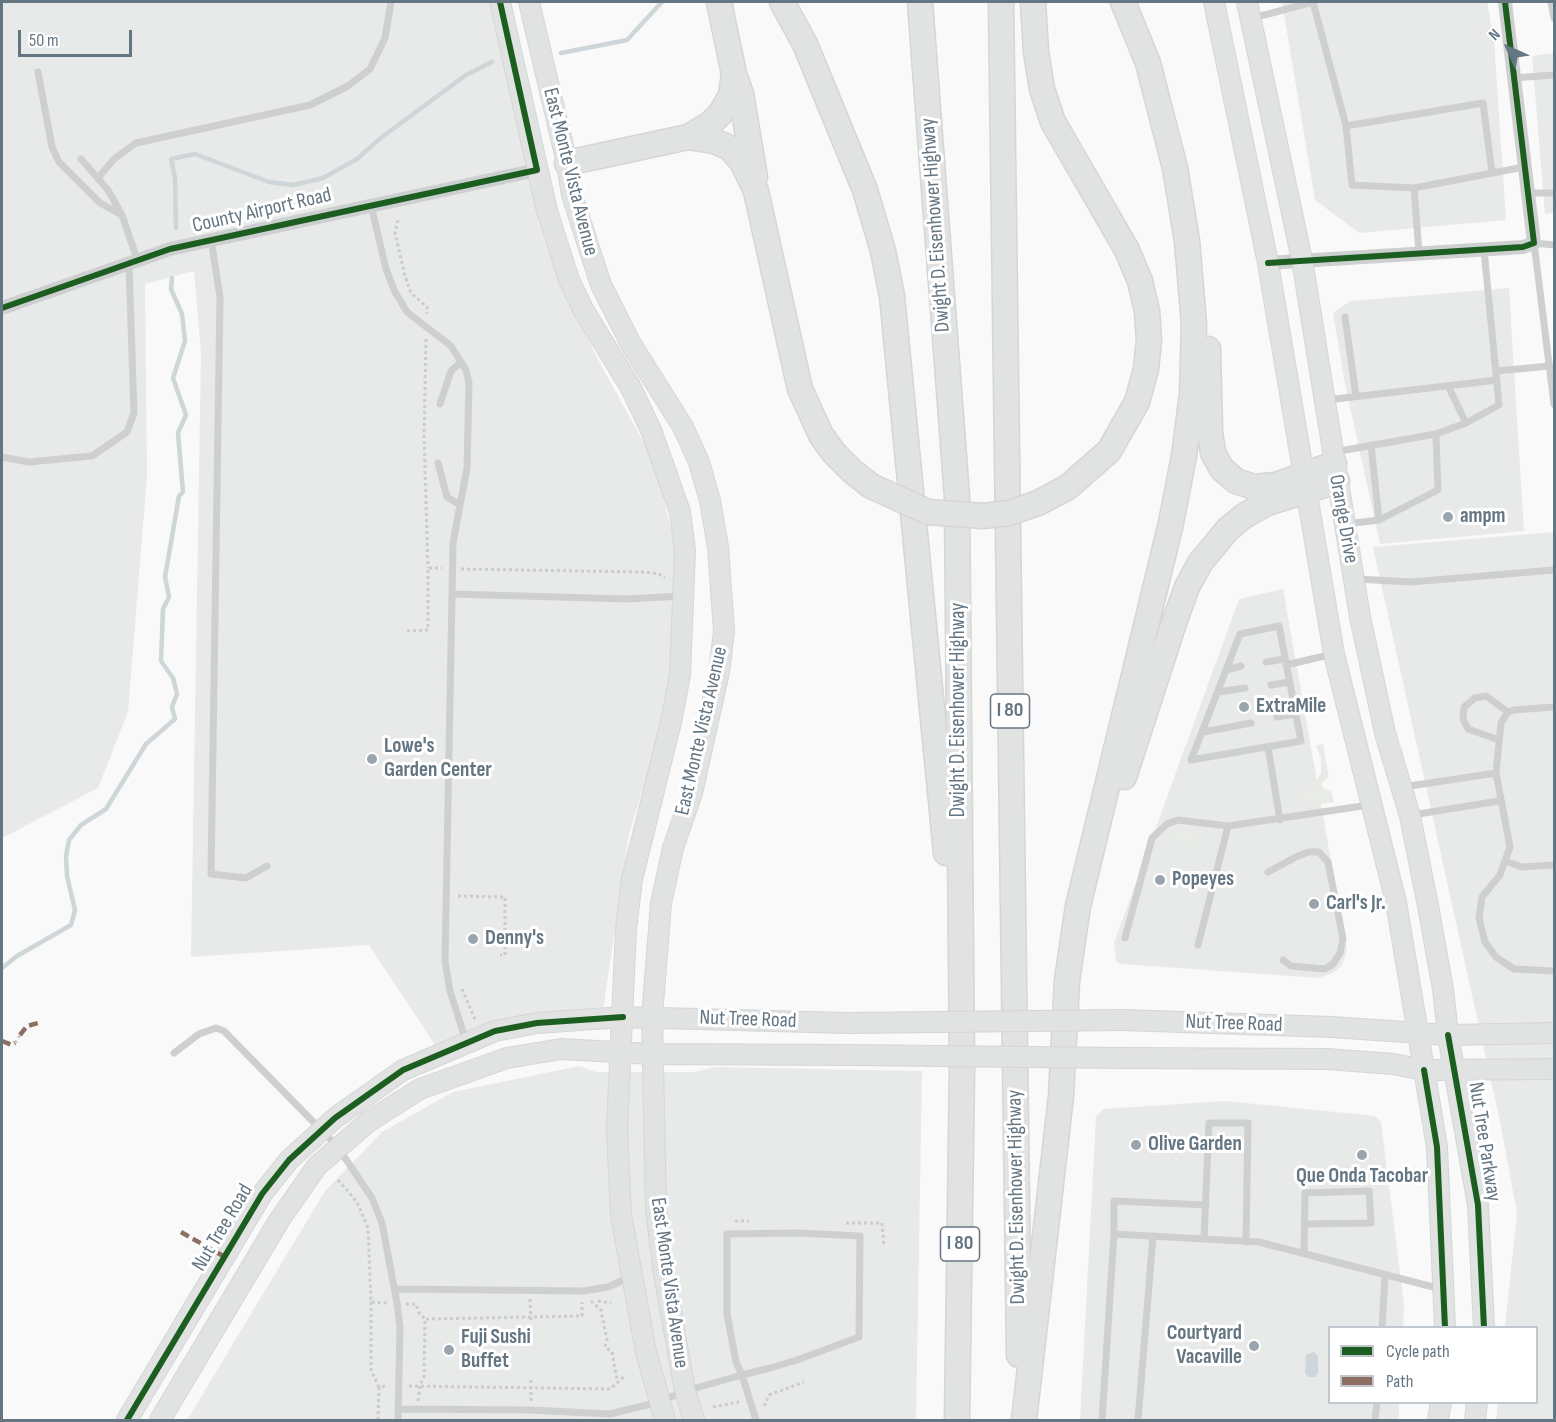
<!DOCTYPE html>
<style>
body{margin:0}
#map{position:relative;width:1556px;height:1422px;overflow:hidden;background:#f9f9f9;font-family:"Sofia Sans Condensed",sans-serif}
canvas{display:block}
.frame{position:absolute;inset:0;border:3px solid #657683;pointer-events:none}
.legend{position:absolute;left:1328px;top:1326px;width:210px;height:78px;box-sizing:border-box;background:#fff;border:2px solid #c1c8cd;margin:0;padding:8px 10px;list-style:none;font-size:18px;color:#657683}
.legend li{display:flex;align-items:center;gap:12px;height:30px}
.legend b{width:30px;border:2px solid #c1c8cd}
.north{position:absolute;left:1478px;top:18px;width:60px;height:60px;-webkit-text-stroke:4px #fff;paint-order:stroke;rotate:315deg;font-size:16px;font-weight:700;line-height:24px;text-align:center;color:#657683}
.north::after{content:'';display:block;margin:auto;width:21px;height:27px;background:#657683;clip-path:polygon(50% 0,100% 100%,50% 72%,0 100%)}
.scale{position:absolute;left:18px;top:30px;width:114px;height:27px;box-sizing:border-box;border:3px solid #657683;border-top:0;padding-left:8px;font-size:18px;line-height:21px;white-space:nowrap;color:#657683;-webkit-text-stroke:4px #fff;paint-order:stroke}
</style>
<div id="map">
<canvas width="1556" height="1422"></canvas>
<div class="frame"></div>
<ul class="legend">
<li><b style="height:8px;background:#1b5e20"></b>Cycle path</li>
<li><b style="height:8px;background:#8d6e63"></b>Path</li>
</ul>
<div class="north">N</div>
<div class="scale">50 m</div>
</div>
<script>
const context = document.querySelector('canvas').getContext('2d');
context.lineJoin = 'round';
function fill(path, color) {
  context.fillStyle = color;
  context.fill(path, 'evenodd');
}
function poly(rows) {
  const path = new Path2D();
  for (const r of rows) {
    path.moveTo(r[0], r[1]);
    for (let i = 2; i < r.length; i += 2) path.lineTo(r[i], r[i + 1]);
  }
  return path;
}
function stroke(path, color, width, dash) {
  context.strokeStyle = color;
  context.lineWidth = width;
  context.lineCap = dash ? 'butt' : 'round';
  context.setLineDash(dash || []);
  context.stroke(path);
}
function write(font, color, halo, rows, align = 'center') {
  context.font = font + ' "Sofia Sans Condensed",sans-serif';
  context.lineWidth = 6;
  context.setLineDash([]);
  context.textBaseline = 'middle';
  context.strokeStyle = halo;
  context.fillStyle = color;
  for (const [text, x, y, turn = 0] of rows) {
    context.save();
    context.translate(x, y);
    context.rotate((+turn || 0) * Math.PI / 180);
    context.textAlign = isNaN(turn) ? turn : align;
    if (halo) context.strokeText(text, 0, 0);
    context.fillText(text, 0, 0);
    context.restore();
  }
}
const built = poly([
 [2,2,489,2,539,224,551,259,596,356,655,463,676,550,675,683,629,834,603,1010,441,1054,369,945,191,957,201,352,194,271,145,284,147,476,128,712,98,788,2,838],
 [1282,2,1487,2,1494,41,1506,220,1359,233,1315,200],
 [1554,53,1554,213,1545,214,1532,56],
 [1509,288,1524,531,1380,544,1345,384,1333,313,1350,301],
 [1554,532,1554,1420,1496,1420,1498,1403,1536,1402,1536,1328,1505,1327,1517,1213,1499,1117,1373,547],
 [1283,589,1347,951,1342,965,1333,973,1318,978,1121,964,1116,961,1114,943,1239,599],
 [579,1066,596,1072,694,1072,715,1067,922,1071,916,1420,187,1420,325,1191,382,1132,453,1092],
 [1225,1101,1375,1116,1381,1122,1404,1305,1403,1327,1330,1328,1330,1402,1399,1403,1399,1420,1080,1420,1096,1117,1103,1109]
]);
const green = poly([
 [1323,744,1329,777,1322,783,1322,787,1332,792,1334,802,1302,807,1302,794,1313,786,1321,773,1321,758,1316,746],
 [1171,829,1183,829,1196,833,1192,849,1171,842,1166,832]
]);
const water = poly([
 [1314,1352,1318,1356,1318,1373,1315,1377,1309,1377,1305,1374,1306,1355]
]);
const stream = poly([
 [561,53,627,40,662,2],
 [176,228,175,178,171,159,195,154,269,182,293,185,323,178,357,159,382,137,466,75,492,62],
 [2,968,17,956,71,925,75,910,67,876,66,856,69,840,81,825,106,809,146,744,175,719,172,707,177,694,173,678,161,661,163,609,169,597,165,577,179,496,183,492,178,433,186,415,173,378,185,341,182,314,171,289,172,278]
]);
const path = poly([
 [398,220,395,233,405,276,411,293,427,307,427,314],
 [426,339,424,436,428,568],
 [461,569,644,572,659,574,665,578],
 [407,631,428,630,428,568,442,568],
 [458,896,505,897,505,955,500,955],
 [462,989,476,1022],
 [15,1043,20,1035],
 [338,1180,357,1202,368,1228,371,1302,388,1303],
 [735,1221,749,1221],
 [846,1223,882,1223,884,1247],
 [530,1299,531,1321],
 [591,1301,601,1310,607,1340,605,1347,612,1352,617,1380],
 [598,1301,611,1303],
 [371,1302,371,1370,379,1387],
 [406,1304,416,1304,419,1313,425,1319,424,1377,420,1385,418,1401],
 [426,1319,582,1316,582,1302],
 [409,1386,610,1389,626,1375],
 [531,1401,531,1378],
 [764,1406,769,1395,804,1382],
 [713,1407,739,1402],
 [817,1419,817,1420],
 [378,1420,379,1387,388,1386]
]);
const lane = poly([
 [1551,2,1554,18],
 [1253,18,1313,2,1346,126,1483,103,1492,173],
 [38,72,52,147,59,162,100,203,122,215,137,259],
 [1514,78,1554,75],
 [1346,126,1352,185,1414,188],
 [81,159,108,190,122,215],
 [98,178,114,159,136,143,310,105,348,86,370,69,385,38,391,2],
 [1527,193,1554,193],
 [371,205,386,269,395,292,407,312,451,346,466,370,469,383,467,468,453,543,445,961,450,991,466,1041],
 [211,239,220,297,211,874,246,878,267,866],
 [1554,245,1534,243,1554,404],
 [1419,253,1414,188,1524,167],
 [1345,317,1356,396],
 [1496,371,1550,366],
 [1448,386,1466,423],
 [1327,400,1497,380],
 [440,404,451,371,461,362],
 [1436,434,1466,423,1499,405,1484,250],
 [1371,445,1379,520],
 [1334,452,1436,434,1438,490,1379,520,1346,524],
 [2,457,29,462,92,456,127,432,134,413,129,264],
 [438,463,447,497,460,505],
 [1357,579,1411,582,1554,570],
 [452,594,627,599,681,596],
 [1279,626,1301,741,1191,760,1240,634,1279,626],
 [1266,662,1285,659],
 [1286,665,1333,654],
 [1226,670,1241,666],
 [1271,685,1289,682],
 [1218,692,1245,688],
 [1554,707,1514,710,1508,712,1501,723,1496,773,1510,847,1500,875,1482,897,1479,918,1485,942,1496,957,1514,969,1554,971],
 [1277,717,1296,714],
 [1203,732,1251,723],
 [1499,740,1468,729,1463,719,1464,707,1475,698,1486,696,1508,712],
 [1268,747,1280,820],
 [1403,787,1496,773],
 [1412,815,1499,801],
 [1505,861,1522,867,1554,865],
 [1268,872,1296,857,1308,852,1319,852,1328,862,1343,939,1340,953,1333,964,1325,969,1291,966,1283,960],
 [1125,938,1152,838,1167,824,1178,820,1228,826],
 [1198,945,1228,826,1369,805],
 [174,1053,199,1034,216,1028,224,1031,337,1146,372,1198,382,1223,397,1303,400,1328,398,1420],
 [1114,1234,1114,1201,1206,1205],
 [1204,1239,1209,1123,1248,1123,1246,1242],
 [1304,1254,1305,1193,1369,1191,1371,1223,1304,1224],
 [395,1289,584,1291,608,1287,630,1277],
 [1382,1328,1385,1275],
 [399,1409,530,1410,610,1414,659,1402,685,1391,742,1375,770,1368,797,1360,824,1350,859,1337,860,1236,798,1233,727,1234,727,1314,736,1362,742,1375,756,1420],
 [1102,1420,1114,1234,1259,1242,1441,1289],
 [1138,1420,1153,1236],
 [1375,1420,1377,1402]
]);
const street = poly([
 [1268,263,1523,247,1534,243,1505,2],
 [2,308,170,249,537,170]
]);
const secondary = poly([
 [500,2,547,211,569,280,584,311,630,386,651,430,680,512,685,551,680,675,671,722,632,879,626,929,617,1129,621,1215,646,1352,665,1420],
 [529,2,567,163,572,195,601,285,631,344,683,427,699,462,710,501,718,547,724,631,719,672,692,793,673,848,661,903,652,1017,656,1208,663,1268,685,1391,694,1420],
 [1214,2,1268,263,1334,654,1396,902,1437,1147,1445,1328],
 [1247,2,1302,260,1360,617,1385,733,1410,816,1428,906,1443,989,1448,1035,1478,1205,1484,1328],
 [1122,1020,1332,1027,1448,1035,1554,1033],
 [1123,1058,1327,1059,1393,1064,1424,1070,1554,1069],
 [127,1420,262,1194,289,1160,335,1118,403,1070,495,1031,537,1023,623,1017,848,1023],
 [160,1420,280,1219,317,1166,368,1122,420,1089,507,1058,561,1049,652,1054,848,1055],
 [1438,1420,1441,1402],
 [1475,1420,1477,1402]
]);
const highway = poly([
 [719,2,734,74,741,94,755,177],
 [782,2,805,44,865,190,883,251,892,296,946,853],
 [920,2,957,497,962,1068,957,1420],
 [1001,2,1019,1355],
 [1033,2,1036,52,1042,89,1053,122,1127,250,1140,281,1147,311,1149,340,1146,369,1137,402,1109,451,1068,487],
 [688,137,714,141,730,148,742,162,756,191,800,389,821,435,834,453,853,472,871,486],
 [567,163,688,137,710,124,721,113,731,95,734,74],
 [1208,349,1210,431,1213,453,1222,469,1236,481,1254,487,1276,485,1334,464],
 [1124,777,1174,623,1187,587,1200,563,1228,529,1244,516,1265,504,1337,481],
 [1024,1420,1061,1096,1067,981,1078,906,1171,523,1184,456,1192,394,1194,324,1187,241,1175,168,1148,63,1123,2]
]);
const secondaryBridge = poly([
 [848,1023,1122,1020],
 [848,1055,1123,1058]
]);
const highwayBridge = poly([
 [871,486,928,512,983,516,1009,513,1038,503,1068,487]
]);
const quiet = poly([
 [20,1035,27,1026,42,1022],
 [2,1041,12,1045,15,1043],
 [181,1232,225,1257]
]);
const cycleway = poly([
 [1268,263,1523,247,1534,243,1505,2],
 [2,308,170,249,537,170,500,2],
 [1448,1035,1478,1205,1484,1328],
 [1424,1070,1437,1147,1445,1328],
 [127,1420,262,1194,289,1160,335,1118,403,1070,495,1031,537,1023,623,1017]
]);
const markers = [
 [1448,517,6,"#99a4ac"],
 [1244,707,6,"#99a4ac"],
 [372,759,6,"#99a4ac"],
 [1160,880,6,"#99a4ac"],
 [1314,904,6,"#99a4ac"],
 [473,939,6,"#99a4ac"],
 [1136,1145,6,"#99a4ac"],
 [1362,1155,6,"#99a4ac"],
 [1254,1346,6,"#99a4ac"],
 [449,1350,6,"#99a4ac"]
];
const shields = [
 [1010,711,39],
 [960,1244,39]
];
const shieldNames = [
 ["I 80",1010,711],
 ["I 80",960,1244]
];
const streetNames = [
 ["East Monte Vista Avenue",570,172,76],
 ["County Airport Road",262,211,-13],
 ["Dwight D. Eisenhower Highway",936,225,-94],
 ["Orange Drive",1343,519,80],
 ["Dwight D. Eisenhower Highway",959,710,-90],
 ["East Monte Vista Avenue",702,731,-77],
 ["Nut Tree Road",748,1020,2],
 ["Nut Tree Road",1234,1024,2],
 ["Nut Tree Parkway",1484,1142,81],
 ["Dwight D. Eisenhower Highway",1017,1197,-91],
 ["Nut Tree Road",223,1228,-59],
 ["East Monte Vista Avenue",669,1283,82]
];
const poiNames = [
 ["ampm",1460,517],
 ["ExtraMile",1256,707],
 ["Lowe's",384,747],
 ["Garden Center",384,771],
 ["Popeyes",1172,880],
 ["Carl's Jr.",1326,904],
 ["Denny's",485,939],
 ["Olive Garden",1148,1145],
 ["Que Onda Tacobar",1362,1177,"center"],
 ["Courtyard",1242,1334,"right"],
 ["Vacaville",1242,1358,"right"],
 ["Fuji Sushi",461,1338],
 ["Buffet",461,1362]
];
fill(built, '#e8e9e9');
fill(green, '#e8ebe6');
fill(water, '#ced6d9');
stroke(stream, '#ced6d9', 4.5);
stroke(secondary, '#d5d6d7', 22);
stroke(highway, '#d5d6d6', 27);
stroke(path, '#cbcccd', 3, [3, 3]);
stroke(lane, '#cecfd0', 7);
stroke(street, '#cecfd0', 14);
stroke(secondary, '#e1e2e2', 20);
stroke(highway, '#e1e2e2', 24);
stroke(secondaryBridge, '#d5d6d7', 22, []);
stroke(highwayBridge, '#d5d6d6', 27, []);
stroke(secondaryBridge, '#e1e2e2', 20);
stroke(highwayBridge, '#e1e2e2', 24);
stroke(quiet, '#8d6e63', 4.5, [9, 4.5]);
stroke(cycleway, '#1b5e20', 6);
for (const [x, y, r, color] of markers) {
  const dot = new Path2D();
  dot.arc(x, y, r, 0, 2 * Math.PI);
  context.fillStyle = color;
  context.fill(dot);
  stroke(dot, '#fff', 2);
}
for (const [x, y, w] of shields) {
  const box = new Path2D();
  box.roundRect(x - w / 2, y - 17, w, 34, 4.5);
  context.fillStyle = '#fff';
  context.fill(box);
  stroke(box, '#657683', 1.5);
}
write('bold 20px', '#657683', null, shieldNames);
write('21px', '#657683', '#fff', streetNames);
write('bold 21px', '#657683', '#fff', poiNames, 'left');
</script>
